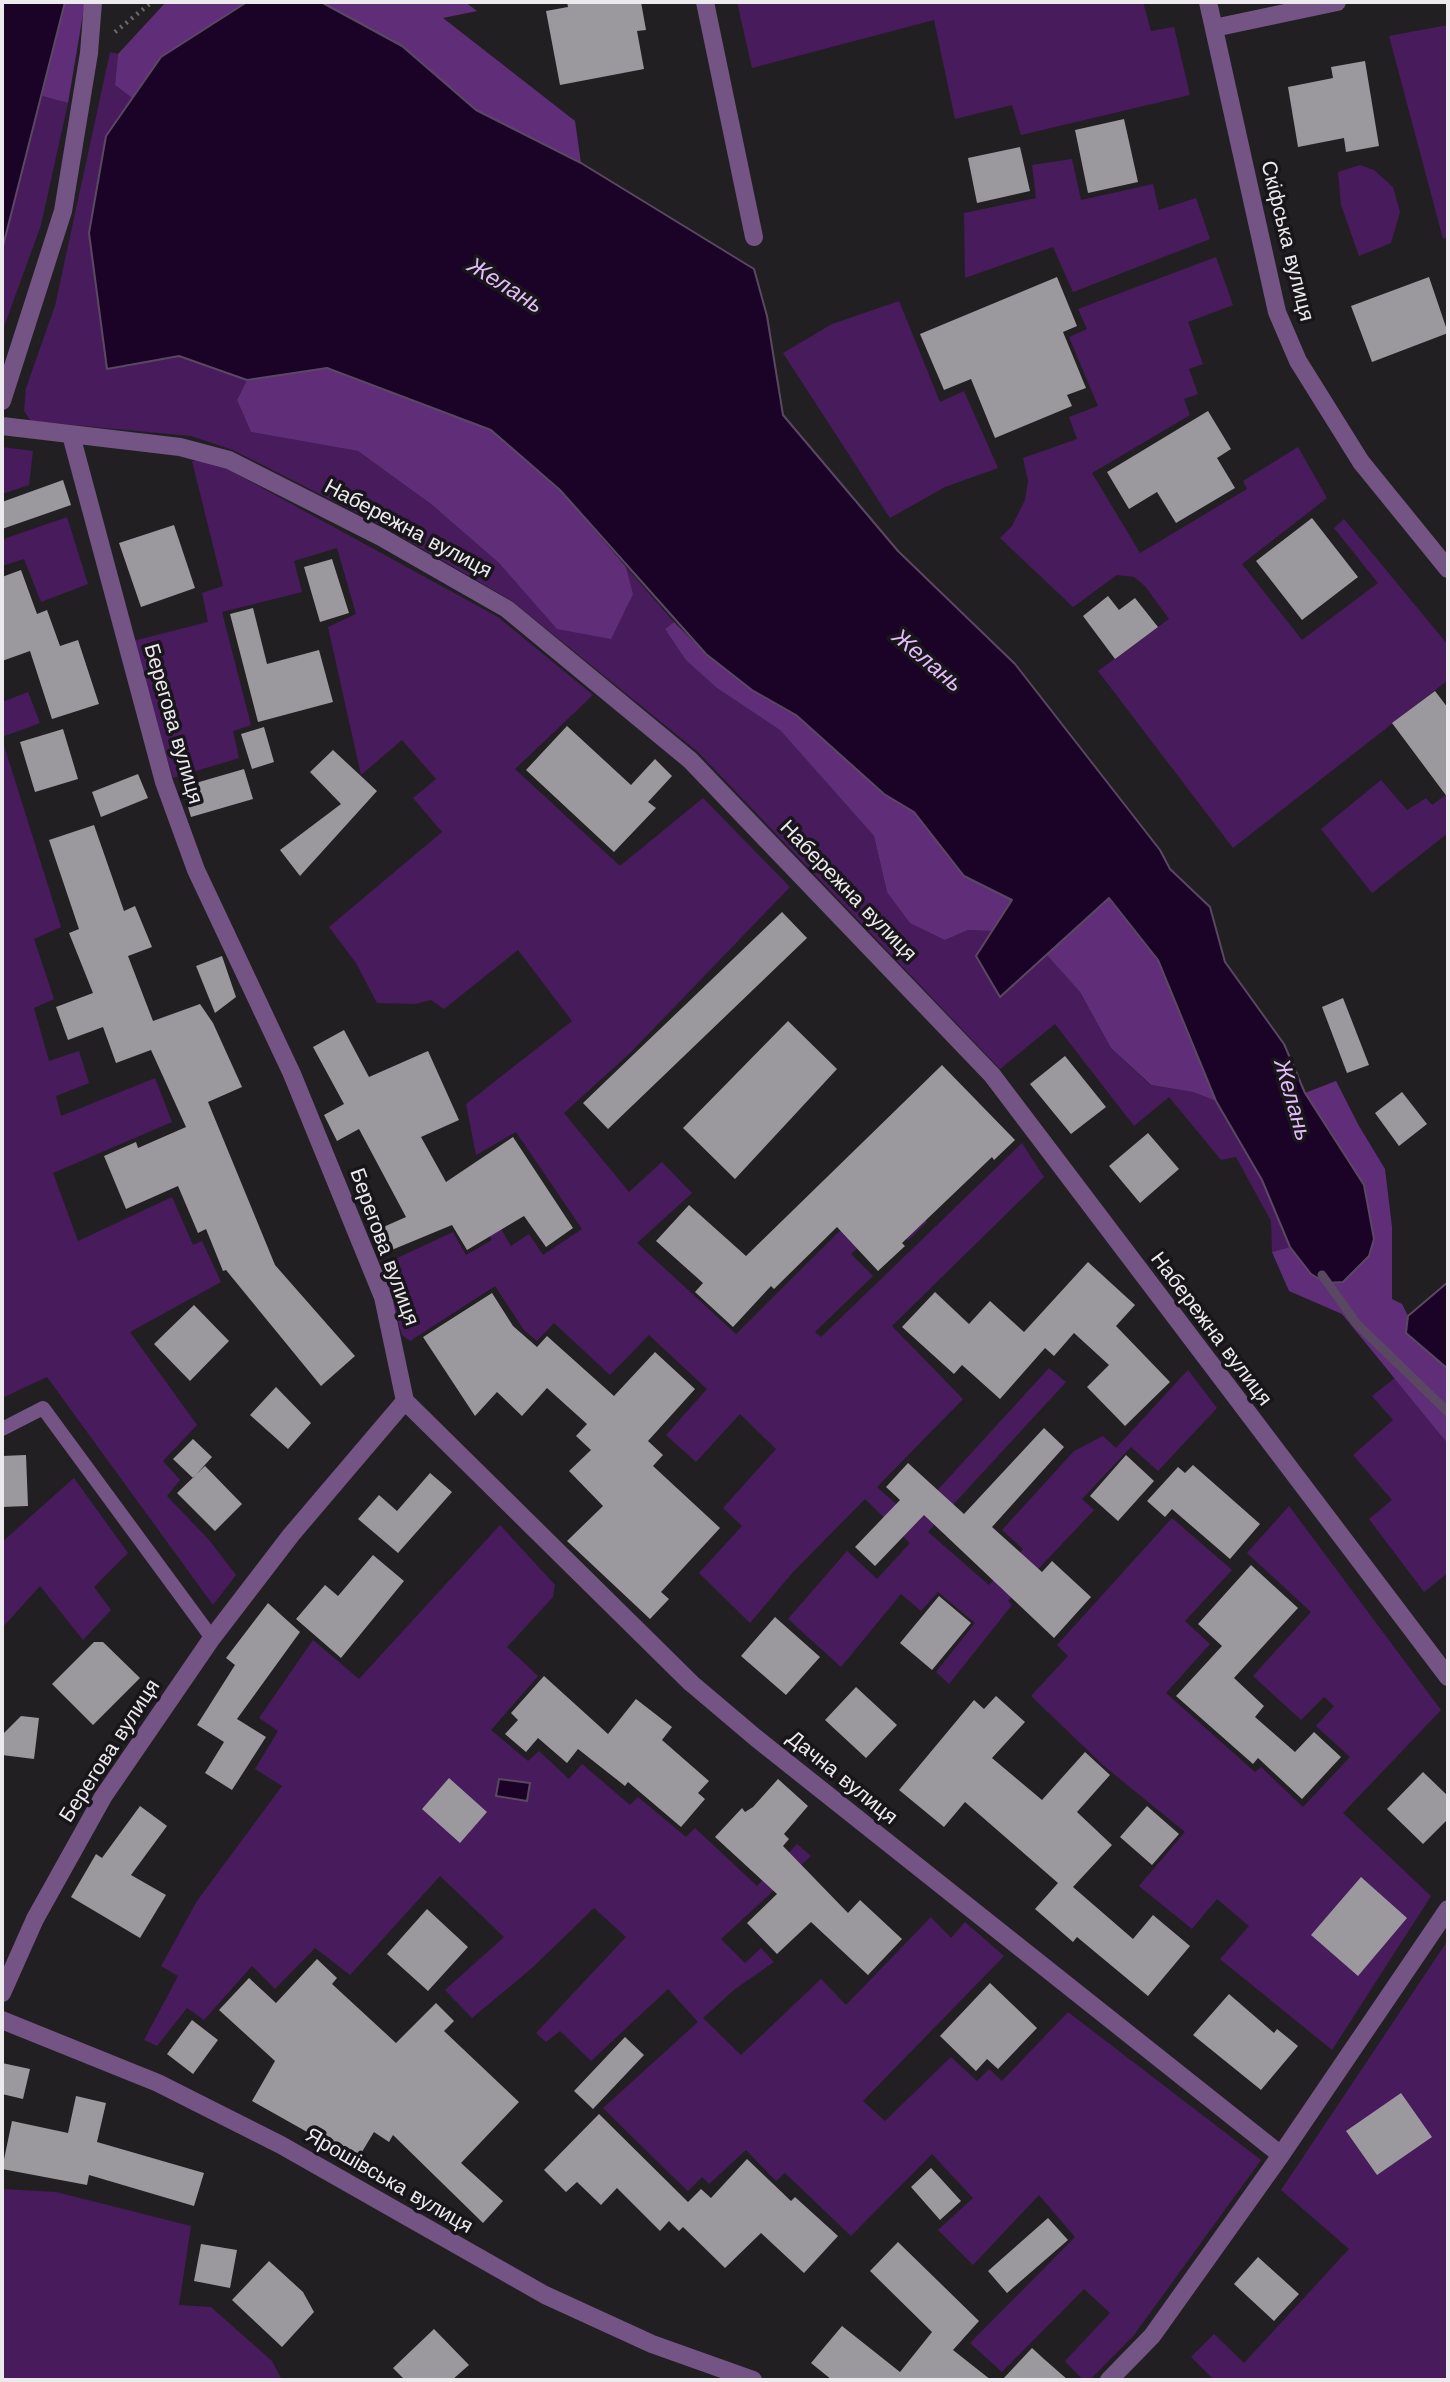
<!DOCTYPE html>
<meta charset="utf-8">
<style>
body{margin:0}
#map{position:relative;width:1450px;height:2382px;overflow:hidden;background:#221f23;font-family:"Work Sans",sans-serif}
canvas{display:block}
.frame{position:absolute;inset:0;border:4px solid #eceaed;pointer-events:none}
</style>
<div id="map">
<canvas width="1450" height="2382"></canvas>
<div class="frame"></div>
</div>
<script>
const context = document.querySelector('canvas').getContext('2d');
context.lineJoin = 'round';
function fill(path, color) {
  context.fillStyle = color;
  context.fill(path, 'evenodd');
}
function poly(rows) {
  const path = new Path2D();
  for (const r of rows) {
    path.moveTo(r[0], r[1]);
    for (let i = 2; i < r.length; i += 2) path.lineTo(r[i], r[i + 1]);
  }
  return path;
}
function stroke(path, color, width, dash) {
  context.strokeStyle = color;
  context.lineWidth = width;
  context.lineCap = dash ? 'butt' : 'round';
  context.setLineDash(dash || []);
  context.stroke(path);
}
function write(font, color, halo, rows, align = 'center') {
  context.font = font + ' "Work Sans",sans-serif';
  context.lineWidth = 7;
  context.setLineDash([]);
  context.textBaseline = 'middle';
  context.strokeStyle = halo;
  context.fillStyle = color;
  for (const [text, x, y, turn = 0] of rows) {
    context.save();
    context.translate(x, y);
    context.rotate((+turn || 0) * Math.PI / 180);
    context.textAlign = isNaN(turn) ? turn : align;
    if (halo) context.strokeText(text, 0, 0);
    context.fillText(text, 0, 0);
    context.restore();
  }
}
const green = poly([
 [737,2,1143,2,1151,31,1174,27,1190,95,1021,135,1012,105,955,119,934,20,752,68],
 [1448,25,1448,237,1443,239,1389,36],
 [110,52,118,54,115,85,132,98,106,136,89,233,107,369,179,356,247,380,237,400,251,432,358,451,431,504,499,563,558,629,633,594,626,567,674,622,665,629,717,688,780,730,874,836,887,892,945,940,968,930,992,931,976,956,1000,997,1046,954,1080,992,1111,1048,1150,1085,1193,1092,1216,1101,1262,1180,1290,1247,1272,1252,1271,1221,1236,1157,1221,1160,1169,1097,1134,1126,1055,1024,1000,1069,698,752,512,601,385,527,233,450,191,436,31,421,24,411,26,388,55,306],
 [42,96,68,103,41,225,2,332,2,250],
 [1072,159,1081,200,1153,184,1159,210,1196,198,1210,239,1073,292,1053,247,965,278,964,213,1036,198,1032,165],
 [1360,165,1374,170,1393,187,1400,212,1391,243,1359,256,1341,205,1338,172],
 [1216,257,1233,305,1188,322,1203,364,1189,369,1198,394,1184,399,1190,415,1092,473,1140,553,1247,489,1243,481,1298,447,1327,498,1242,564,1302,640,1378,583,1334,528,1344,519,1448,645,1448,680,1233,848,1098,671,1169,619,1145,586,1134,577,1117,575,1073,607,1000,538,1012,526,1025,500,1028,481,1023,458,1077,439,1069,417,1098,406,1069,337,1087,329,1078,309],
 [899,301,940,402,964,391,998,468,945,487,890,518,783,353,832,324],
 [2,447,33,451,29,485,2,494],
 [192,461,213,461,498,617,593,695,515,769,620,866,703,798,790,887,630,1053,564,1113,629,1192,662,1162,692,1193,637,1243,736,1334,890,1181,927,1222,908,1240,888,1220,851,1254,873,1276,815,1332,821,1337,1022,1143,1044,1177,892,1326,963,1399,877,1487,912,1518,1049,1368,1066,1382,928,1532,989,1585,1023,1549,1002,1530,1074,1451,1103,1436,1116,1448,1188,1370,1217,1408,1158,1471,1131,1447,1082,1499,1094,1510,1008,1601,1012,1605,949,1684,936,1672,975,1623,938,1592,921,1611,901,1594,841,1667,788,1619,847,1551,877,1579,910,1543,865,1499,793,1572,750,1623,699,1573,742,1526,723,1508,776,1449,740,1414,696,1462,666,1435,707,1389,649,1335,610,1375,554,1323,537,1341,524,1330,495,1286,410,1341,402,1335,380,1266,453,1232,466,1255,492,1240,480,1219,474,1183,511,1246,529,1234,543,1255,582,1229,516,1132,476,1155,466,1104,572,1021,518,950,444,1009,431,1000,415,1004,377,1003,356,963,329,927,442,832,413,798,436,779,402,740,361,775,328,627,356,614,337,548,294,561,302,592,222,612,251,725,233,731,239,758,173,778,133,641,208,622,202,593,223,586],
 [67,517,88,584,41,602,24,559,2,566,2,534,4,539],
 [28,692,40,723,2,737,2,702],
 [2,739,61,927,34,939,54,999,34,1008,49,1061,79,1051,89,1083,56,1096,61,1116,155,1078,172,1122,53,1173,78,1241,172,1197,193,1245,202,1241,221,1282,130,1332,197,1425,163,1461,180,1480,167,1496,209,1540,236,1575,213,1605,47,1377,2,1398],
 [1381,780,1407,810,1426,798,1432,805,1448,793,1448,833,1372,893,1321,829],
 [1395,1378,1448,1444,1448,1573,1424,1592,1369,1519,1392,1500,1353,1455,1393,1420,1372,1396],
 [74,1478,128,1553,94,1587,111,1610,83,1640,40,1586,2,1628,2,1542],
 [1289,1506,1441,1710,1343,1813,1431,1896,1332,2050,1220,1959,1249,1926,1217,1899,1192,1929,1139,1886,1185,1832,1104,1766,1031,1696,1068,1656,1057,1645,1172,1518,1232,1570,1185,1621,1210,1644,1166,1693,1255,1772,1261,1767,1303,1807,1350,1757,1316,1726,1334,1706,1324,1697,1301,1720,1253,1676,1311,1612,1247,1553],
 [500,1525,555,1585,553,1597,507,1647,538,1676,491,1730,528,1761,539,1751,569,1779,582,1764,630,1805,638,1797,686,1837,695,1828,757,1886,797,1844,811,1856,721,1939,745,1963,761,1948,774,1962,735,1989,703,2018,741,2055,821,1979,846,2005,931,1917,951,1938,965,1922,1004,1956,863,2101,885,2121,951,2057,977,2081,989,2069,1002,2081,1068,2012,1261,2160,1134,2335,1090,2380,1083,2380,1065,2361,1110,2313,1084,2289,1002,2372,970,2343,1075,2237,1039,2195,973,2265,938,2230,973,2198,932,2154,851,2236,785,2173,776,2181,746,2150,709,2184,702,2177,688,2191,670,2174,603,2108,698,2022,668,1989,591,2061,560,2031,546,2042,536,2033,626,1937,594,1908,532,1968,472,2018,445,1990,504,1937,440,1876,350,1975,315,1948,275,1989,252,1966,204,2020,187,2008,157,2046,144,2040,178,1976,161,1966,197,1901,282,1786,255,1769,278,1731,259,1718,313,1640,359,1679],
 [1448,1940,1448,2380,1214,2380,1191,2357,1214,2334,1244,2363,1349,2249,1281,2190],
 [2,2189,56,2192,191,2226,179,2305,211,2307,272,2361,282,2380,2,2380]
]);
const forest = poly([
 [65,2,85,2,68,103,42,96],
 [166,2,247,2,161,57,132,98,115,85,118,54],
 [307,2,465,2,477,11,443,18,575,121,581,163,476,110,402,46,321,2],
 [327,368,491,430,560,490,626,567,633,594,611,639,557,629,499,563,431,504,358,451,251,432,237,400,247,380],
 [674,622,706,654,752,690,796,715,884,794,914,811,964,876,1012,900,992,931,968,930,945,940,910,923,887,892,874,836,780,730,717,688,686,660,665,629],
 [1108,898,1158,960,1216,1101,1193,1092,1151,1085,1111,1048,1080,992,1046,954],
 [1336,1081,1359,1126,1385,1169,1392,1227,1392,1299,1402,1304,1408,1316,1406,1333,1448,1369,1448,1444,1342,1314,1289,1291,1272,1252,1290,1247,1311,1273,1364,1185,1305,1093]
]);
const water = poly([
 [2,2,65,2,2,250,2,2],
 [247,2,321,2,402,46,476,110,581,163,754,269,767,316,783,415,898,551,1015,664,1160,850,1170,869,1210,907,1225,962,1284,1044,1305,1093,1364,1185,1374,1239,1369,1256,1343,1282,1326,1283,1311,1274,1290,1247,1262,1180,1216,1101,1158,960,1109,898,1000,997,976,956,1012,900,964,876,914,812,884,794,796,715,752,690,706,654,560,490,491,430,327,368,247,380,179,356,107,369,89,233,106,136,161,57,247,2],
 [1448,1282,1448,1369,1406,1333,1408,1316,1448,1282],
 [499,1779,530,1783,527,1801,496,1796,499,1779]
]);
const stream = poly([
 [1322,1275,1357,1324,1448,1412]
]);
const building = poly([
 [567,2,641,2,646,30,637,31,644,69,560,85,546,11,568,7],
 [1365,61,1379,146,1346,152,1344,138,1298,147,1288,87,1333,78,1331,67],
 [1124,119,1138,182,1088,193,1075,130],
 [1020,147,1030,191,977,203,968,158],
 [1057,277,1077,326,1063,332,1086,388,1067,395,1072,406,995,438,971,379,944,390,920,334],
 [1429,277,1448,333,1372,362,1351,306],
 [1208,411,1231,449,1217,458,1235,488,1176,523,1157,492,1129,509,1107,472],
 [63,480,71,505,2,529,2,502],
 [1312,518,1358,577,1302,620,1256,561],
 [174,525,195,588,141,607,119,543],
 [332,559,349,613,320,622,304,567],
 [21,570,37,614,47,610,60,646,78,640,99,704,52,719,30,651,2,661,2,577],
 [1108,596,1119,610,1135,598,1158,627,1115,659,1083,616],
 [253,608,267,664,319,650,333,702,258,722,230,614],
 [1435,691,1448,708,1448,798,1392,723],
 [567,726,631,785,655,759,672,776,648,802,656,808,614,852,526,770],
 [264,727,274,762,252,769,241,734],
 [63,729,78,779,35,792,20,742],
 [333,750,377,791,300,876,280,850,341,804,310,772],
 [244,769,253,799,191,817,182,787],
 [138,774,148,798,101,817,92,792],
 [94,825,124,911,135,906,152,947,128,956,153,1021,200,1004,213,1023,242,1087,208,1102,275,1265,355,1356,321,1386,226,1270,223,1271,206,1229,198,1233,178,1186,126,1209,104,1156,136,1142,138,1148,186,1127,151,1050,116,1063,103,1027,68,1040,56,1007,93,993,69,933,79,929,49,840],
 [782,912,807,938,608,1129,583,1103],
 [222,956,236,997,215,1013,196,966],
 [1343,998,1369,1065,1347,1073,1322,1007],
 [788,1021,837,1069,735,1179,683,1128],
 [344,1030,369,1077,428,1051,459,1120,421,1137,446,1182,513,1137,573,1228,546,1247,524,1216,467,1250,452,1225,382,1254,372,1232,406,1217,359,1129,337,1141,324,1115,344,1104,313,1047],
 [1065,1056,1106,1107,1071,1134,1030,1084],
 [942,1065,1015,1140,994,1160,992,1157,902,1243,905,1246,878,1271,837,1227,774,1289,771,1286,733,1327,695,1292,703,1283,656,1241,689,1205,746,1256],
 [1402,1092,1427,1124,1399,1146,1375,1113],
 [1148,1133,1179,1169,1140,1203,1109,1166],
 [1088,1262,1135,1305,1116,1326,1170,1382,1125,1426,1087,1387,1109,1365,1074,1333,1054,1356,1045,1348,1000,1399,962,1365,954,1374,902,1327,935,1292,969,1324,990,1301,1024,1332],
 [492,1293,513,1326,537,1347,547,1336,614,1396,655,1352,695,1389,648,1441,663,1455,653,1466,720,1528,661,1592,669,1599,650,1619,567,1541,603,1506,569,1471,591,1450,576,1436,587,1424,547,1388,522,1416,497,1392,475,1416,423,1337],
 [194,1305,229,1341,190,1381,154,1344],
 [276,1387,311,1423,288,1449,250,1415],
 [1044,1428,1064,1447,992,1527,1042,1572,1052,1561,1091,1597,1054,1638,924,1515,875,1566,855,1547,900,1500,886,1487,908,1463,964,1514],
 [193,1439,212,1457,193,1478,173,1459],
 [26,1455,28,1506,2,1507,2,1456],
 [1126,1455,1154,1481,1118,1521,1090,1496],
 [1193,1465,1260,1524,1230,1559,1172,1509,1165,1517,1147,1501,1178,1467,1185,1473],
 [205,1466,242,1504,215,1531,177,1493],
 [430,1473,452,1492,398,1553,358,1519,379,1495,397,1511],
 [373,1555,404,1581,341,1658,296,1619,325,1585,338,1596],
 [1251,1565,1298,1608,1234,1678,1264,1706,1255,1717,1295,1752,1314,1732,1341,1757,1302,1799,1258,1758,1253,1764,1176,1696,1222,1646,1198,1624],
 [939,1596,971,1623,932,1670,900,1643],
 [268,1603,300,1632,237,1719,266,1737,232,1790,205,1773,224,1742,197,1725,235,1665,226,1658],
 [775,1617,820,1657,786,1695,741,1656],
 [94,1642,103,1642,140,1678,93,1725,52,1684],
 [544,1676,608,1734,636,1699,672,1727,662,1740,709,1781,698,1793,705,1799,681,1827,628,1782,625,1786,578,1749,567,1763,538,1738,526,1752,505,1734,518,1720,511,1713],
 [856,1687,897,1725,866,1758,825,1720],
 [996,1696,1025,1722,992,1758,1042,1800,1085,1752,1110,1775,1077,1812,1112,1845,1073,1887,1133,1939,1153,1915,1190,1946,1148,1996,1077,1937,1073,1942,1035,1909,1058,1883,965,1802,944,1827,899,1790,974,1700,984,1709],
 [21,1716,39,1718,34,1759,2,1755,2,1735],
 [1423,1772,1448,1796,1448,1819,1423,1844,1387,1809],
 [449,1778,487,1812,460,1843,422,1809],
 [778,1779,808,1806,784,1834,789,1839,783,1846,848,1913,860,1900,902,1939,868,1975,811,1922,777,1954,747,1923,777,1894,715,1837,742,1808,745,1812,753,1807],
 [140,1806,167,1826,131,1875,166,1895,140,1938,71,1897,96,1854,102,1858],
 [1147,1806,1179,1834,1152,1865,1120,1837],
 [1361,1877,1407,1918,1358,1976,1311,1935],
 [427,1909,468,1947,428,1991,387,1954],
 [317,1959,337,1978,332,1984,396,2043,436,2003,454,2021,444,2031,519,2102,461,2163,503,2201,483,2223,393,2135,389,2142,374,2132,357,2160,252,2101,275,2061,219,2010,249,1978,276,2003],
 [990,1983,1037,2028,998,2069,987,2059,976,2071,940,2036],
 [1229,1994,1274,2033,1277,2029,1298,2046,1261,2090,1193,2035],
 [192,2020,218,2040,193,2074,167,2054],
 [625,2037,644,2055,593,2109,574,2091],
 [2,2063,30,2069,23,2099,2,2094],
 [1401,2093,1432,2137,1377,2175,1346,2131],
 [76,2096,106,2103,97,2142,204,2173,194,2206,89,2175,87,2185,2,2169,12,2121,68,2133],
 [599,2114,688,2202,701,2189,711,2198,747,2159,791,2201,795,2197,838,2236,804,2273,761,2233,725,2268,683,2227,679,2231,669,2221,660,2231,617,2188,601,2205,577,2182,566,2192,544,2170],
 [931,2168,961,2201,940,2220,911,2187],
 [1048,2218,1068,2240,1007,2293,988,2271],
 [898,2242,979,2321,953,2350,991,2380,832,2380,811,2363,842,2326,900,2372,932,2332,870,2271],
 [201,2244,237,2250,230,2288,194,2281],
 [1258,2257,1299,2294,1274,2321,1234,2284],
 [269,2261,303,2292,314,2312,282,2347,232,2300],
 [434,2329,469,2365,452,2380,405,2380,393,2368],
 [1032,2348,1044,2359,1068,2380,1002,2380]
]);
const path = poly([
 [115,32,152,2]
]);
const service = poly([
 [2,1429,43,1408,212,1638]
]);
const minor = poly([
 [705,2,754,237],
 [1208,2,1277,312,1298,361,1361,462,1448,569],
 [1214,28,1337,2],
 [2,401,63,211,89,53,93,2],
 [2,426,180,447,229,460,381,537,507,609,690,760,992,1075,1448,1677],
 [405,1401,691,1683,756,1738,1281,2155],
 [2,1993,35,1919,103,1797,212,1638,291,1535,405,1401,383,1297,292,1074,196,870,164,782,71,435],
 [2,2020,158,2083,281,2145,545,2295,652,2344,753,2380],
 [1109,2380,1152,2336,1281,2155,1448,1909]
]);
const streetNames = [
 ["Скіфська вулиця",1287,241,76],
 ["Набережна вулиця",408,529,28],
 ["Берегова вулиця",173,724,74],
 ["Набережна вулиця",848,891,46],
 ["Берегова вулиця",384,1247,70],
 ["Набережна вулиця",1211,1329,53],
 ["Берегова вулиця",110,1751,-57],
 ["Дачна вулиця",842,1778,39],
 ["Ярошівська вулиця",389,2181,30]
];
const waterNames = [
 ["Желань",505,286,32],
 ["Желань",927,661,40],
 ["Желань",1292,1100,74]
];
fill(green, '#481b5d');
fill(forest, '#602e79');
fill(water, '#1b0227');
stroke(water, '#5a4862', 2);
stroke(stream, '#5a4862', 9);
fill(building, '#9c999e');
stroke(path, '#6d6b6e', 4.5, [2, 5]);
stroke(service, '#745485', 14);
stroke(minor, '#745485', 18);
write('21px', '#eceaed', '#18161a', streetNames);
write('italic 23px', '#e4bcfa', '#18161a', waterNames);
</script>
